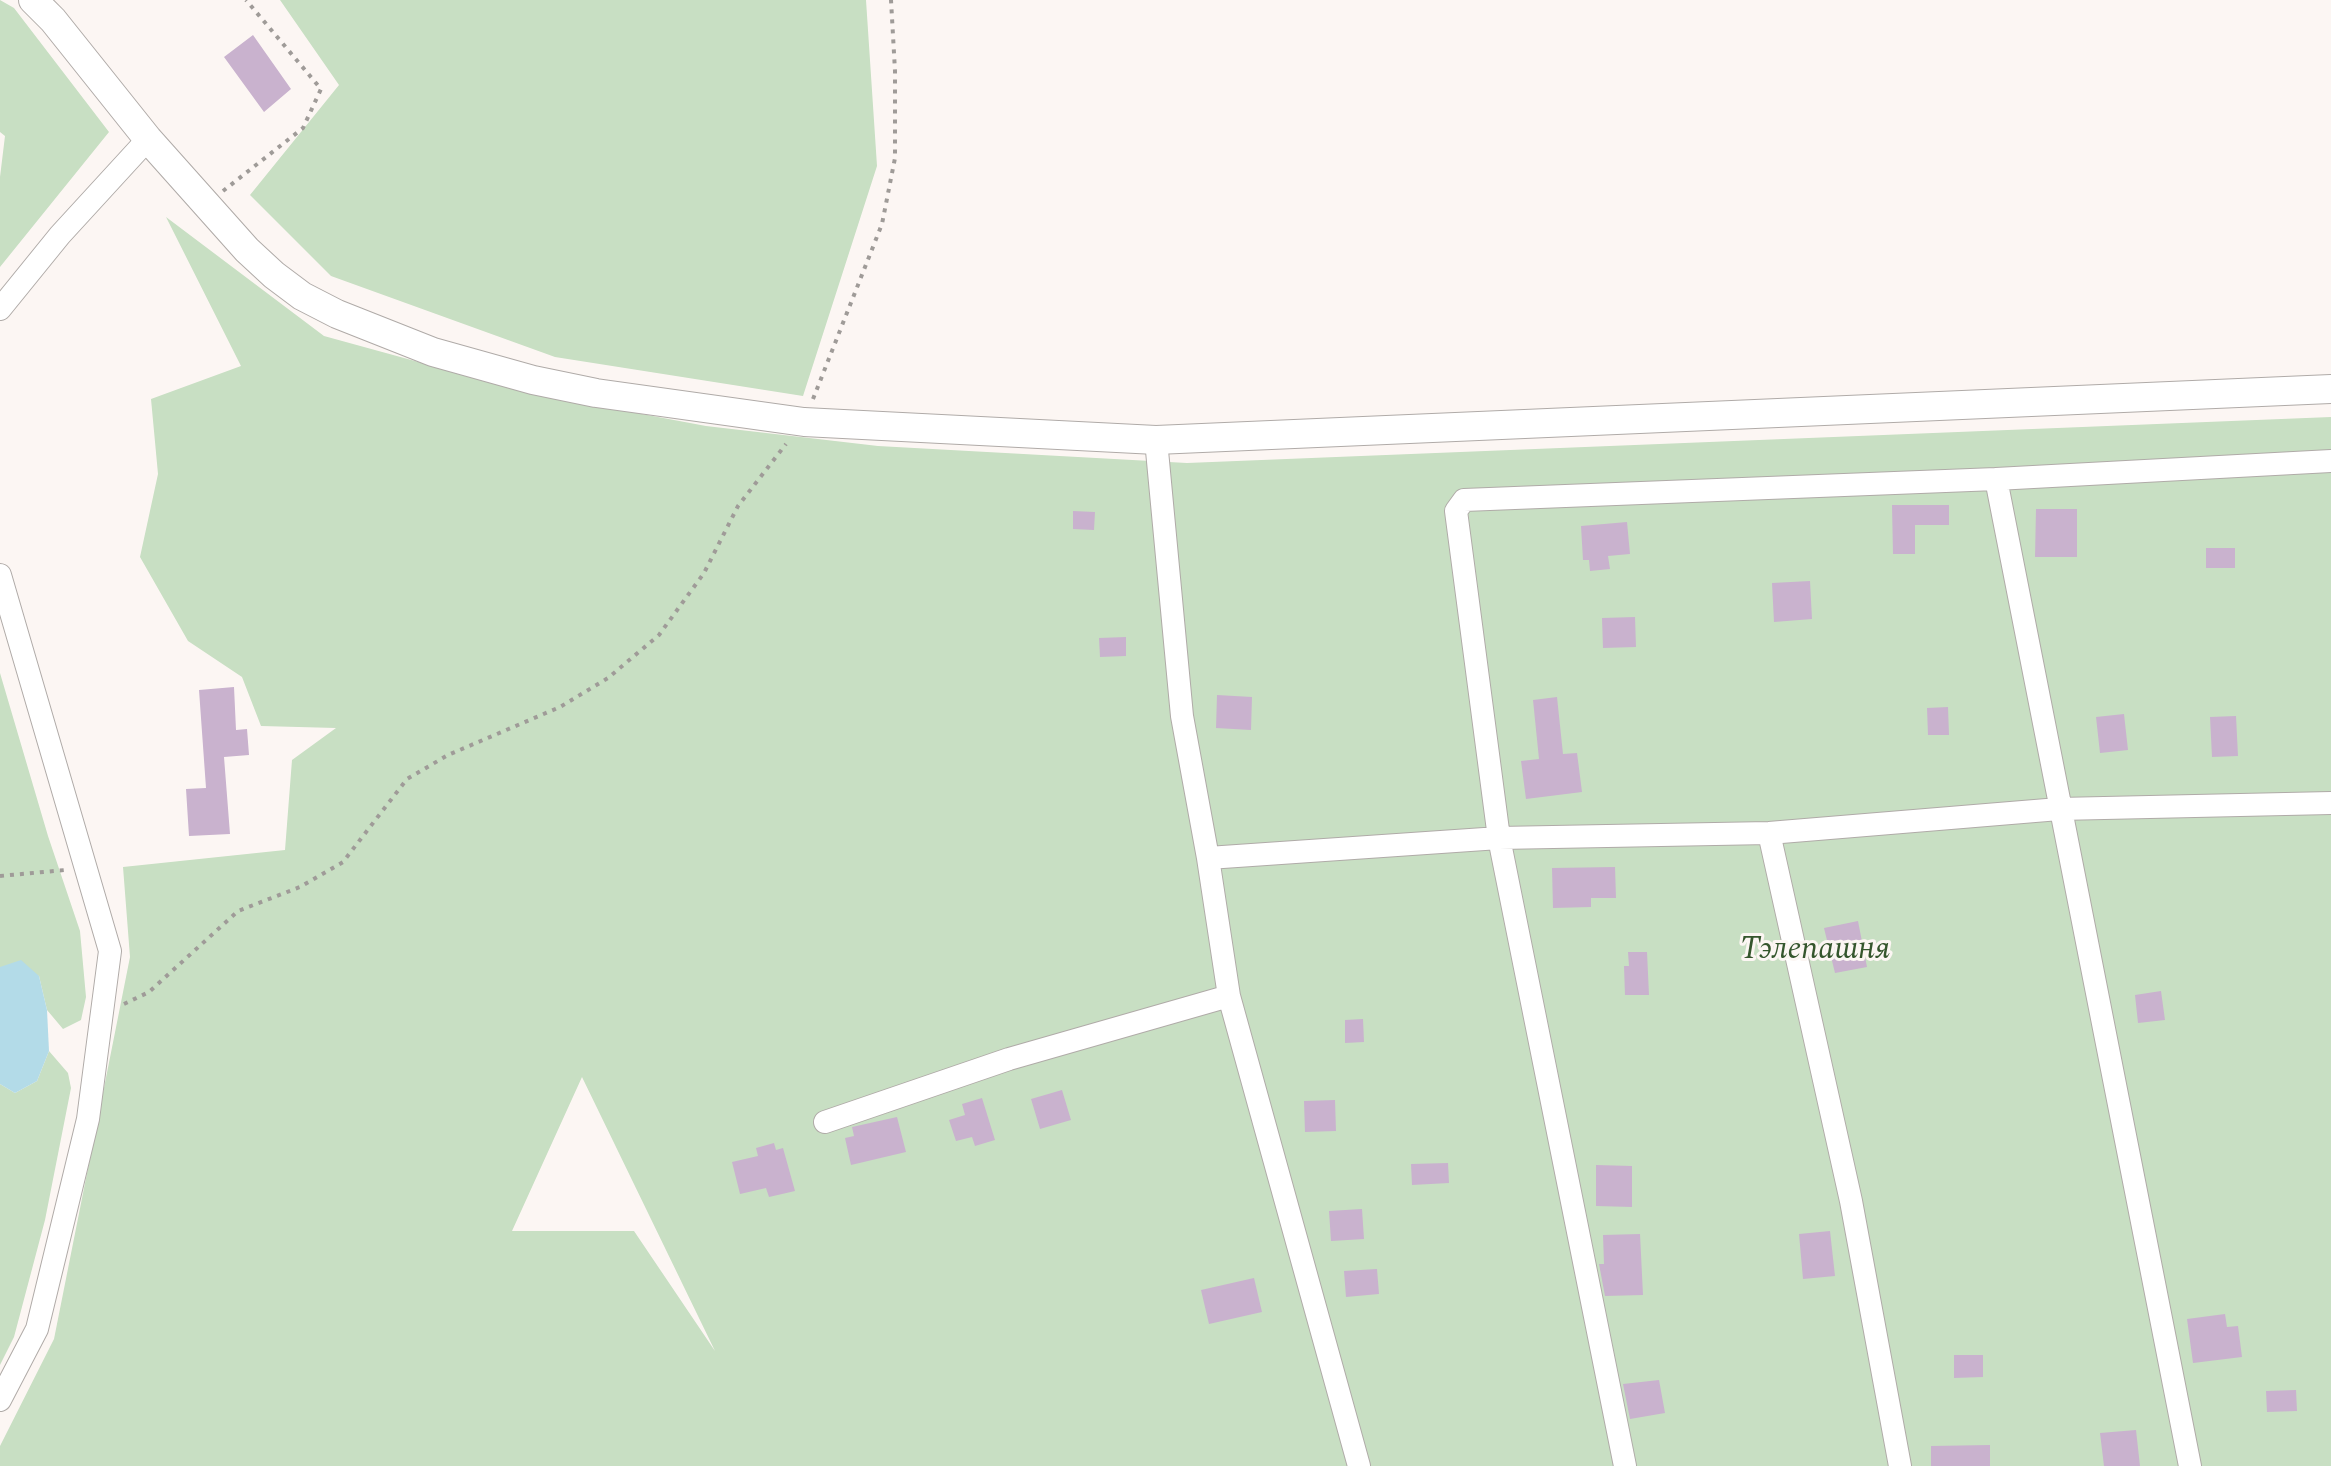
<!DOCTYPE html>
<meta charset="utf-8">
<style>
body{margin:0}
canvas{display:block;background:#fcf6f3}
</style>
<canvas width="2331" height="1466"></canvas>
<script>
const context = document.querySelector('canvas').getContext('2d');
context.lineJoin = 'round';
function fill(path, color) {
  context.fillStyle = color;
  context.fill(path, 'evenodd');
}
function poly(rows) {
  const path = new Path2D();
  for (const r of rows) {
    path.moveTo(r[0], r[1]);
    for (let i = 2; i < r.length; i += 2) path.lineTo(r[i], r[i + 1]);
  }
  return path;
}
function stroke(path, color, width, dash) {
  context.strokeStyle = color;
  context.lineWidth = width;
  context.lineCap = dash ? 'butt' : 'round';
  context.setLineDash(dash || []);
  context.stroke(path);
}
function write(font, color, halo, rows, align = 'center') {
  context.font = font + ' Spectral,serif';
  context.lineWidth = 6;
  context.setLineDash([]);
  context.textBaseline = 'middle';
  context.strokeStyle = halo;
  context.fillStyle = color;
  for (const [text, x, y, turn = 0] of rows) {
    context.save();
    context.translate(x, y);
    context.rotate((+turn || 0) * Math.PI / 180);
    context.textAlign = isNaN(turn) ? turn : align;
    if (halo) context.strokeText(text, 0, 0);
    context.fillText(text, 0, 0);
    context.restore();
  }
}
const green = poly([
 [0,0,14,8,109,132,0,267,0,177,5,136,0,132],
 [280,0,866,0,877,166,803,396,555,357,331,276,250,195,339,85],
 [166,217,324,336,535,394,706,426,878,446,1187,463,2331,417,2331,1466,0,1466,0,1446,54,1339,130,957,123,867,285,850,292,760,336,728,261,726,242,677,188,641,140,557,158,474,151,399,241,366],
 [582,1077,715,1351,634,1231,512,1231],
 [0,673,48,836,80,931,86,997,81,1020,63,1029,47,1010,39,976,0,967],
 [49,1051,68,1073,71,1088,45,1220,14,1337,0,1365,0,1084,15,1093,37,1081]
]);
const water = poly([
 [21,960,39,976,47,1010,49,1051,37,1081,15,1093,0,1084,0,967]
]);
const building = poly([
 [253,35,291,89,264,112,224,57],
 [1892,505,1949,505,1949,525,1915,525,1915,554,1893,554],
 [2036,509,2077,509,2077,557,2035,557],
 [1073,511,1095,512,1094,530,1073,529],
 [1627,522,1630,554,1608,556,1610,569,1590,571,1589,560,1583,560,1581,526],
 [2206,548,2235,548,2235,568,2206,568],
 [1810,581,1812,619,1774,622,1772,583],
 [1635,617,1636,647,1603,648,1602,618],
 [1126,637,1126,656,1100,657,1099,638],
 [234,687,236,730,247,729,249,755,224,757,230,834,189,836,186,789,206,788,199,690],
 [1217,695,1252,697,1251,730,1216,728],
 [1557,697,1563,754,1577,753,1582,792,1526,799,1521,761,1539,759,1533,700],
 [1948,707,1949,735,1928,735,1927,708],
 [2124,714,2128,750,2100,753,2096,717],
 [2236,716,2238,756,2212,757,2210,717],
 [1615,867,1616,898,1591,898,1591,907,1553,908,1552,868],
 [1858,921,1867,967,1835,973,1824,928],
 [1628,952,1647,952,1649,995,1625,995,1624,966,1629,966],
 [2161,991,2165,1020,2138,1023,2135,995],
 [1363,1019,1364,1042,1345,1043,1345,1020],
 [1062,1090,1071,1120,1040,1129,1031,1099],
 [982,1098,995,1140,975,1146,972,1137,956,1141,949,1120,965,1115,962,1104],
 [1335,1100,1336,1131,1305,1132,1304,1101],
 [897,1117,906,1152,851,1165,845,1138,854,1136,852,1127],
 [774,1143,776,1150,783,1148,795,1191,769,1197,766,1188,740,1194,732,1162,758,1156,756,1148],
 [1448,1163,1449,1183,1412,1185,1411,1164],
 [1596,1165,1632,1166,1632,1207,1596,1206],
 [1362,1209,1364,1239,1331,1241,1329,1211],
 [1830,1231,1835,1276,1803,1279,1799,1234],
 [1640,1234,1643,1295,1605,1296,1599,1264,1604,1264,1603,1235],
 [1377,1269,1379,1294,1346,1297,1344,1271],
 [1254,1278,1262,1312,1209,1324,1201,1290],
 [2225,1314,2227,1327,2238,1326,2242,1357,2193,1363,2187,1319],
 [1954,1355,1983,1355,1983,1377,1954,1378],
 [1659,1380,1665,1413,1630,1419,1623,1384],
 [2296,1390,2297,1411,2267,1412,2266,1391],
 [2136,1430,2140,1466,2104,1466,2100,1433],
 [1990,1445,1990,1466,1931,1466,1931,1446]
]);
const path = poly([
 [223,191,303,128,321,89,246,0],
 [813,399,882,224,895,158,895,71,891,0],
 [0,876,65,870],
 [124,1004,149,992,238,911,300,887,343,862,407,779,448,755,560,707,608,678,659,635,704,573,738,506,786,444]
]);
const minor = poly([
 [0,309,60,235,148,139],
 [1156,440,1182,716,1208,858,1229,996,1359,1466],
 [0,575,110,951,88,1119,37,1329,0,1400],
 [1769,833,1851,1201,1900,1466],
 [1208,858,1499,838,1769,833,2059,809,2331,803],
 [825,1122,1009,1059,1229,996],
 [1625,1466,1499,838,1456,511,1464,500,1996,479],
 [2190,1466,1996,479,2331,461]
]);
const tertiary = poly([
 [33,0,53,20,148,139,247,250,274,275,302,296,337,314,433,352,533,380,596,393,804,422,1156,440,2331,389]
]);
const parkNames = [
 ["Тэлепашня",1815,952]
];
fill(green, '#c8dfc3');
fill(water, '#b3dbe8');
fill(building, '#c9b2ce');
stroke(minor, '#b0aba8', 24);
stroke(tertiary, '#b0aba8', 30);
stroke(path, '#9f9b98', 4, [4, 6]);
stroke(minor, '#fff', 22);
stroke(tertiary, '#fff', 28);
write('italic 32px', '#35562d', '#fcf6f3', parkNames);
</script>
